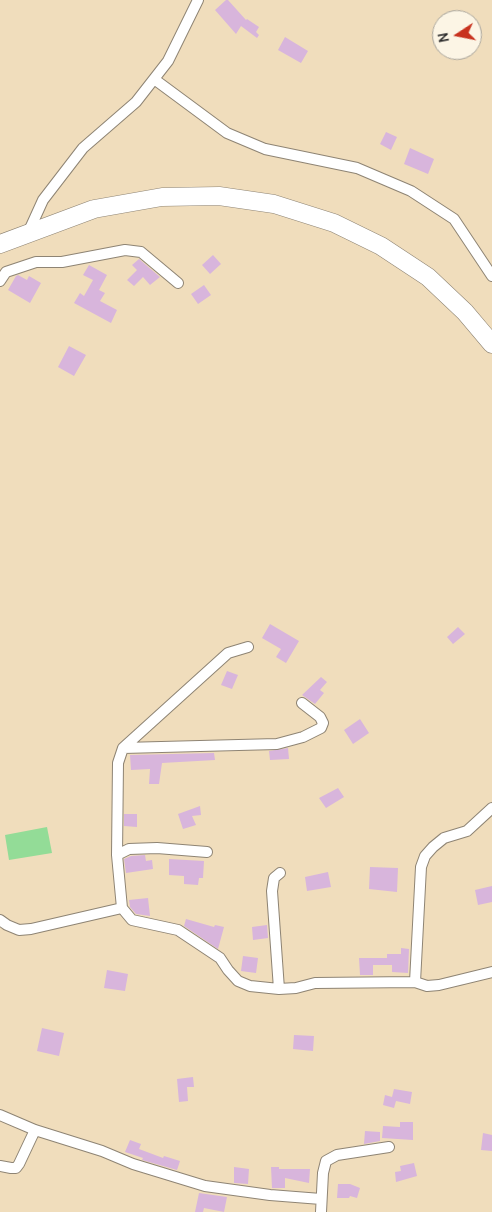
<!DOCTYPE html>
<style>
body{margin:0}
#map{position:relative;width:492px;height:1212px;overflow:hidden;background:#f0ddbc;font-family:Delius,sans-serif}
canvas{display:block}
.north{position:absolute;left:432px;top:10px;width:50px;height:50px;box-sizing:border-box;background:#fcf5e5;border:1px solid #a8a49b;border-radius:50%;rotate:259deg;font-size:14px;font-weight:700;line-height:20px;text-align:center;color:#2b2b2b}
.north::after{content:'';display:block;margin:auto;width:18px;height:22px;background:#c8321e;clip-path:polygon(50% 0,100% 100%,50% 72%,0 100%)}
</style>
<div id="map">
<canvas width="492" height="1212"></canvas>
<div class="north">N</div>
</div>
<script>
const context = document.querySelector('canvas').getContext('2d');
context.lineJoin = 'round';
function fill(path, color) {
  context.fillStyle = color;
  context.fill(path, 'evenodd');
}
function poly(rows) {
  const path = new Path2D();
  for (const r of rows) {
    path.moveTo(r[0], r[1]);
    for (let i = 2; i < r.length; i += 2) path.lineTo(r[i], r[i + 1]);
  }
  return path;
}
function stroke(path, color, width, dash) {
  context.strokeStyle = color;
  context.lineWidth = width;
  context.lineCap = dash ? 'butt' : 'round';
  context.setLineDash(dash || []);
  context.stroke(path);
}
const green = poly([
 [47,827,52,853,9,860,5,835]
]);
const building = poly([
 [226,0,228,0,246,20,247,19,259,27,256,32,259,35,257,38,241,26,236,34,215,10],
 [285,37,308,51,301,63,278,50],
 [386,132,397,137,391,150,380,144],
 [410,148,434,159,428,174,404,164],
 [213,255,221,264,210,274,202,265],
 [139,259,160,277,150,285,143,277,134,286,127,280,137,270,132,265],
 [89,265,107,275,99,290,105,293,100,301,117,310,111,323,74,303,80,293,84,296,93,280,83,275],
 [18,275,27,280,29,276,41,283,30,303,8,290,16,276],
 [204,285,211,295,198,304,191,294],
 [69,346,86,355,74,376,58,367],
 [270,624,299,641,286,663,276,657,281,649,262,638],
 [458,627,465,634,453,644,447,637],
 [227,671,238,675,232,689,221,685],
 [321,677,327,682,320,690,324,693,315,704,302,695],
 [360,719,369,733,353,744,344,730],
 [288,748,289,759,270,760,269,751],
 [214,753,215,760,162,763,159,784,149,784,150,769,131,770,130,755],
 [338,788,344,797,326,808,319,798],
 [200,806,201,815,192,816,196,825,183,829,178,814],
 [124,814,137,814,137,827,124,826],
 [145,855,146,861,152,860,153,869,126,873,124,859,131,856],
 [169,859,204,861,203,878,199,878,198,885,184,884,184,876,169,875],
 [370,867,398,868,397,892,369,889],
 [328,872,331,887,307,891,305,877],
 [492,886,492,902,478,905,475,890],
 [148,898,150,916,136,914,130,907,129,900],
 [186,919,214,927,215,925,224,927,218,949,184,926],
 [267,925,268,938,253,940,252,927],
 [401,948,409,949,408,973,392,972,392,965,373,965,373,975,360,975,359,958,387,958,387,954,401,954],
 [243,956,258,958,256,973,241,971],
 [107,970,128,974,125,991,104,988],
 [42,1028,64,1033,59,1056,37,1051],
 [294,1035,314,1036,313,1051,293,1049],
 [193,1077,194,1087,187,1087,188,1101,179,1102,177,1079],
 [394,1089,412,1092,410,1104,396,1101,394,1108,383,1105,385,1095,392,1097],
 [400,1122,413,1122,413,1140,382,1138,383,1126,400,1127],
 [365,1131,380,1132,380,1141,364,1144],
 [483,1133,492,1135,492,1151,481,1150],
 [130,1140,141,1144,139,1149,163,1158,164,1156,180,1161,177,1170,142,1160,143,1158,125,1152],
 [414,1163,417,1176,396,1182,395,1172,401,1171,400,1166],
 [234,1167,249,1169,248,1184,234,1183],
 [271,1167,279,1167,279,1169,310,1169,309,1183,285,1178,285,1188,272,1188],
 [338,1184,350,1184,360,1188,357,1198,350,1196,349,1198,337,1198],
 [199,1193,227,1197,224,1212,204,1208,203,1212,195,1212]
]);
const minor = poly([
 [154,79,227,133,265,149,357,168,411,191,454,219,492,276],
 [28,233,43,200,83,148,136,102,168,61,198,0],
 [0,281,6,272,36,262,62,262,125,250,141,252,178,283],
 [248,647,228,653,123,748,118,763,117,855,122,908,132,920,178,930,220,958,228,970,238,981,250,986,279,989,296,988,315,983,415,982,427,986,439,985,492,972],
 [123,748,277,744,303,737,321,728,323,723,320,717,302,703],
 [117,855,129,849,157,848,207,852],
 [0,920,7,925,19,930,31,929,122,908],
 [415,982,421,867,425,856,433,847,444,838,467,831,492,808],
 [279,989,272,891,274,878,280,873],
 [0,1115,35,1130,102,1151,133,1164,205,1186,270,1195,321,1199],
 [0,1166,11,1168,16,1168,19,1164,35,1130],
 [321,1212,323,1173,326,1161,337,1155,389,1147]
]);
const trunk = poly([
 [0,244,94,209,162,197,219,196,274,204,334,223,381,246,428,277,465,312,492,344]
]);
fill(green, '#93dc97');
fill(building, '#d8b5dc');
stroke(minor, '#8e8474', 12);
stroke(trunk, '#8e8474', 19);
stroke(minor, '#fff', 10);
stroke(trunk, '#fff', 18);
</script>
